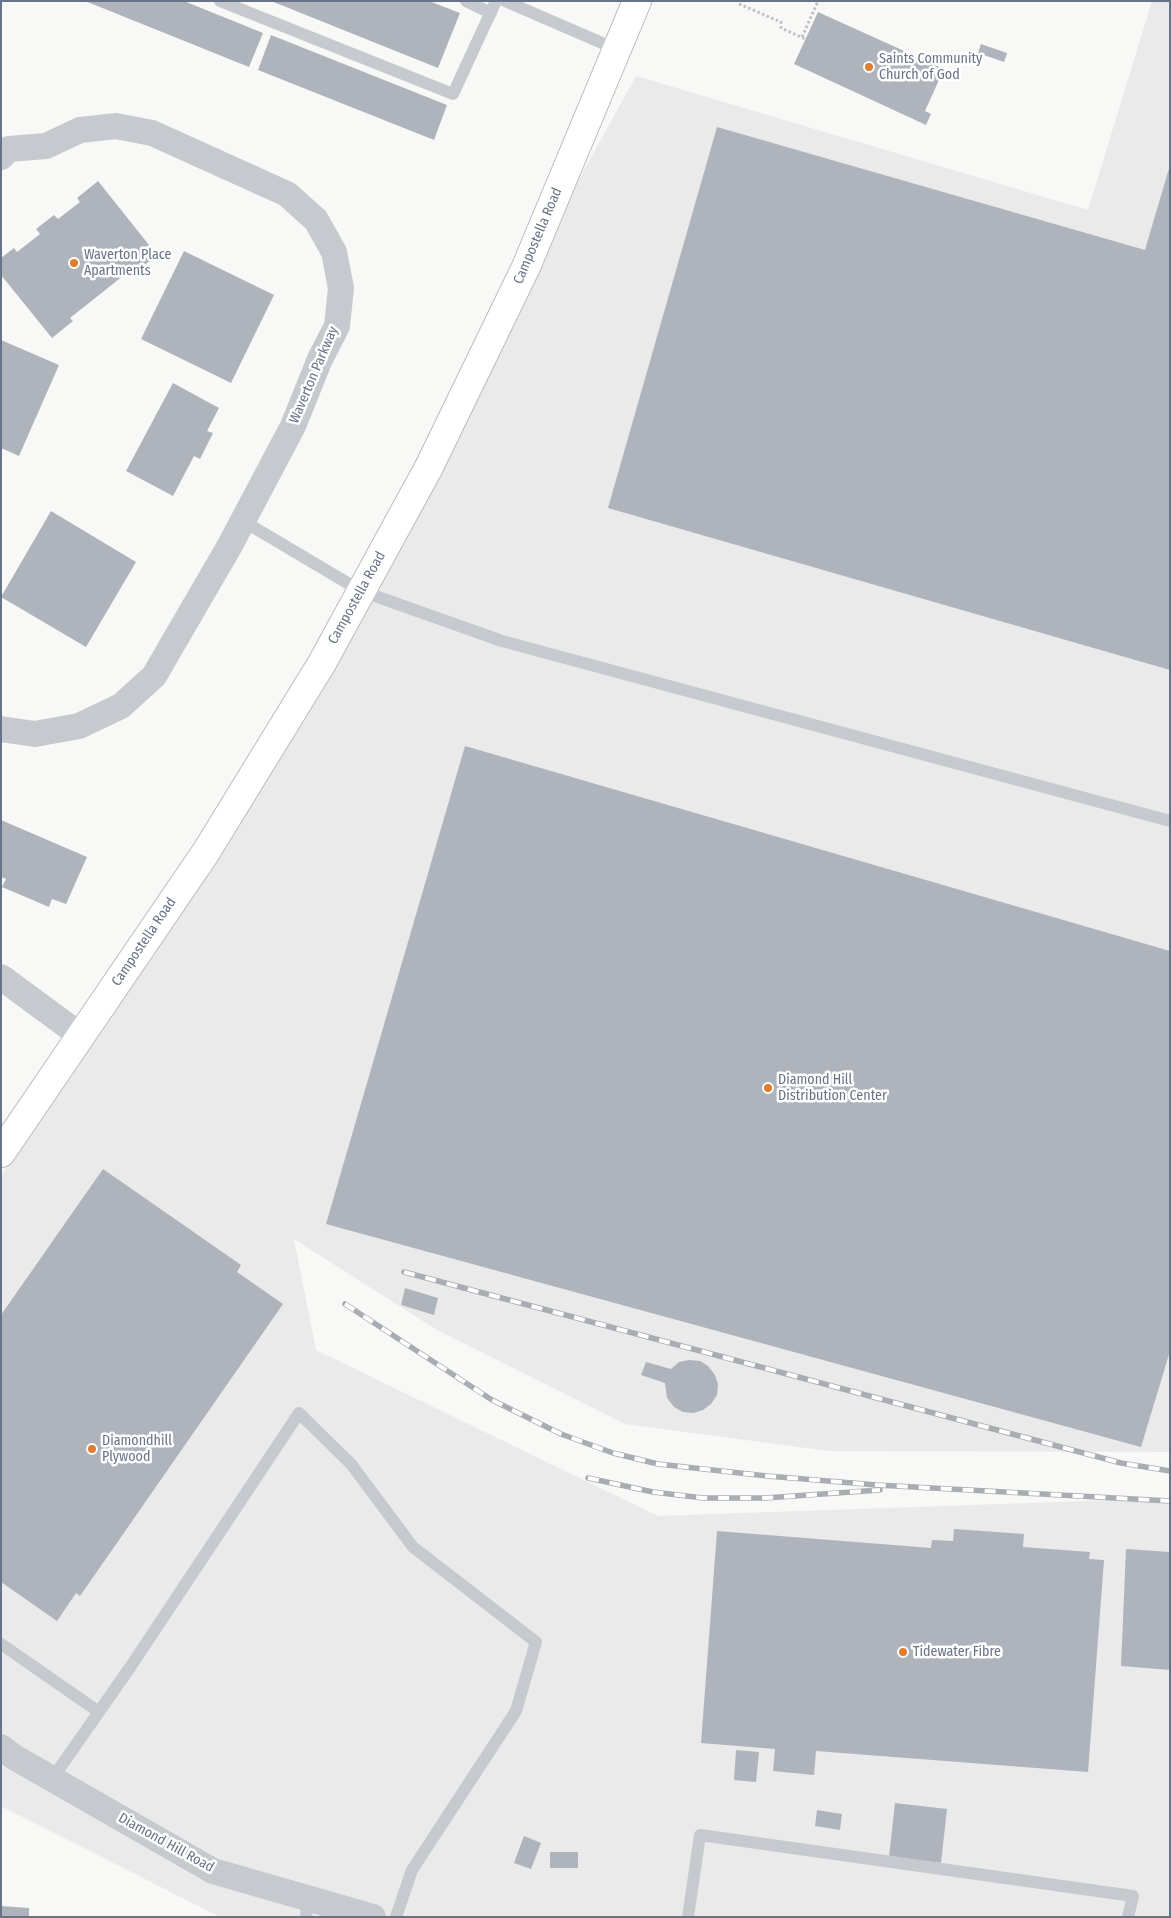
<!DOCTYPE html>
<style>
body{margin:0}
#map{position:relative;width:1171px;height:1918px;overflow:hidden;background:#f8f9f6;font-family:"Fira Sans Condensed",sans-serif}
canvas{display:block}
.frame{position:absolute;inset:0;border:2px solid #687387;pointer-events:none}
</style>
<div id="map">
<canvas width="1171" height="1918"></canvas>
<div class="frame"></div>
</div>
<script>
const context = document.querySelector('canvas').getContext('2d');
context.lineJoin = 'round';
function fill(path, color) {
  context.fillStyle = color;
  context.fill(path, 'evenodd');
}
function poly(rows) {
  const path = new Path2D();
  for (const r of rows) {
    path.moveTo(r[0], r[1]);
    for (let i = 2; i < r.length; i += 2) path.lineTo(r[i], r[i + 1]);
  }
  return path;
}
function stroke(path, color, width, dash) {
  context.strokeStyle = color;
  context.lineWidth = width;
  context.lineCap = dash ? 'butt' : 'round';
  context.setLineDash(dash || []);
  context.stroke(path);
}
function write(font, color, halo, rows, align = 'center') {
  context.font = font + ' "Fira Sans Condensed",sans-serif';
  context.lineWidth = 5;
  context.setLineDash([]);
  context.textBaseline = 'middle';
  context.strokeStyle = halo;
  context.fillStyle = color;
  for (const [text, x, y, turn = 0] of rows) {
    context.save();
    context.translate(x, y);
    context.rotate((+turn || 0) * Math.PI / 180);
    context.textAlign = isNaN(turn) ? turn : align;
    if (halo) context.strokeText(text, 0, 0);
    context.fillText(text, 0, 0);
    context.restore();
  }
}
const built = poly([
 [1152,1,1170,1,1170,1452,829,1451,625,1424,437,1330,294,1239,316,1350,658,1516,1170,1498,1170,1917,220,1917,1,1806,1,1177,81,1036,219,831,636,76,1088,210]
]);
const building = poly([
 [85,1,184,1,263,33,249,67],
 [271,1,429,1,460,13,438,68],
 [818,12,944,69,925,111,931,114,926,125,794,64],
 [271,35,447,105,434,140,258,70],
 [981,44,1007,53,1004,62,978,53],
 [717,127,1145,250,1170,165,1170,670,608,508],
 [98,181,157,255,136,272,133,268,70,318,73,321,52,338,1,275,1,258,14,248,17,252,40,234,36,229,54,215,58,219,80,202,77,198],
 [184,251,274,295,231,383,141,339],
 [1,340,59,365,19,456,1,448],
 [173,383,219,408,207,431,213,433,200,459,194,456,173,496,126,471],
 [51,511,136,562,86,647,1,597],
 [465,746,1170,951,1170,1351,1141,1447,326,1224],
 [1,820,87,857,66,904,52,899,49,907,2,887,6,879,1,877],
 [103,1169,241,1265,237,1272,283,1304,80,1596,76,1593,57,1621,1,1582,1,1315],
 [405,1288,438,1298,434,1315,401,1305],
 [689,1360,700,1361,708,1366,715,1375,718,1384,717,1395,711,1404,703,1410,693,1413,683,1412,674,1407,667,1398,665,1383,641,1375,646,1362,671,1369,679,1362],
 [954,1529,1024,1534,1023,1547,1090,1552,1089,1559,1104,1560,1088,1772,816,1751,814,1775,773,1771,775,1749,701,1743,717,1531,931,1548,932,1540,953,1541],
 [1126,1549,1170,1552,1170,1670,1121,1666],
 [736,1750,759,1752,756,1782,734,1780],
 [895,1803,947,1809,941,1863,889,1857],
 [817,1810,842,1814,840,1830,815,1826],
 [524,1836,541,1843,531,1869,514,1863],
 [550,1852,578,1852,578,1868,550,1868],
 [1,1906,29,1908,29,1917,1,1917]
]);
const path = poly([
 [739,4,781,22,781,28,805,39],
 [802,37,818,1]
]);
const lane = poly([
 [220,1,453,94,496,1],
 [466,1,491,13],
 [505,1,616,49],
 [243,521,361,591,502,641,1170,821],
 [1,1644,99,1712],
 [52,1779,131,1666,299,1413,351,1464,413,1547,536,1642,516,1711,412,1870,396,1917],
 [306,1917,308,1898],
 [688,1917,700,1835,1133,1896,1128,1917]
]);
const street = poly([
 [1,157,9,149,46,146,80,130,116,126,152,133,287,194,316,220,334,252,341,288,337,326,320,359,293,426,229,547,154,676,121,706,79,726,35,734,1,729],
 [1,977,81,1036],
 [1,1747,14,1757,213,1871,373,1917]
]);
const secondary = poly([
 [1,1153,206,852,322,663,429,467,526,267,637,1]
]);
const rail = poly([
 [404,1272,1121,1463,1170,1471],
 [345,1304,492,1400,561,1434,613,1453,658,1464,767,1476,877,1485,1170,1501],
 [588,1478,653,1492,703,1498,765,1498,880,1490]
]);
const markers = [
 [869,67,5,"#e07d2f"],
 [74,263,5,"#e07d2f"],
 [768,1088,5,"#e07d2f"],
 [92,1449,5,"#e07d2f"],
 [903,1652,5,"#e07d2f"]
];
const poiNames = [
 ["Saints Community",879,59],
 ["Church of God",879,75],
 ["Waverton Place",84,255],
 ["Apartments",84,271],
 ["Diamond Hill",778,1080],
 ["Distribution Center",778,1096],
 ["Diamondhill",102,1441],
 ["Plywood",102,1457],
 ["Tidewater Fibre",913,1652]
];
const streetNames = [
 ["Campostella Road",538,236,-67],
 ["Waverton Parkway",314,375,-67],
 ["Campostella Road",357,598,-61],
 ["Campostella Road",144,942,-56],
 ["Diamond Hill Road",166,1843,29]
];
fill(built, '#e9eae9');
fill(building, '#afb4bc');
stroke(secondary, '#b8bcc2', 30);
stroke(path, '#c0c1c4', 3, [2.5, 2.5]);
stroke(lane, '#c6c9cd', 12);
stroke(street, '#c6c9cd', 26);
stroke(secondary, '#fff', 28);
stroke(rail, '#a9acb3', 5.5);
stroke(rail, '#fff', 4, [11]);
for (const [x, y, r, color] of markers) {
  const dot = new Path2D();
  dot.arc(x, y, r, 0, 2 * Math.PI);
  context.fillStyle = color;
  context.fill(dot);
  stroke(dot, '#fff', 2);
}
write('14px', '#687387', '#fff', poiNames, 'left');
write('14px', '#687387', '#fff', streetNames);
</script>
